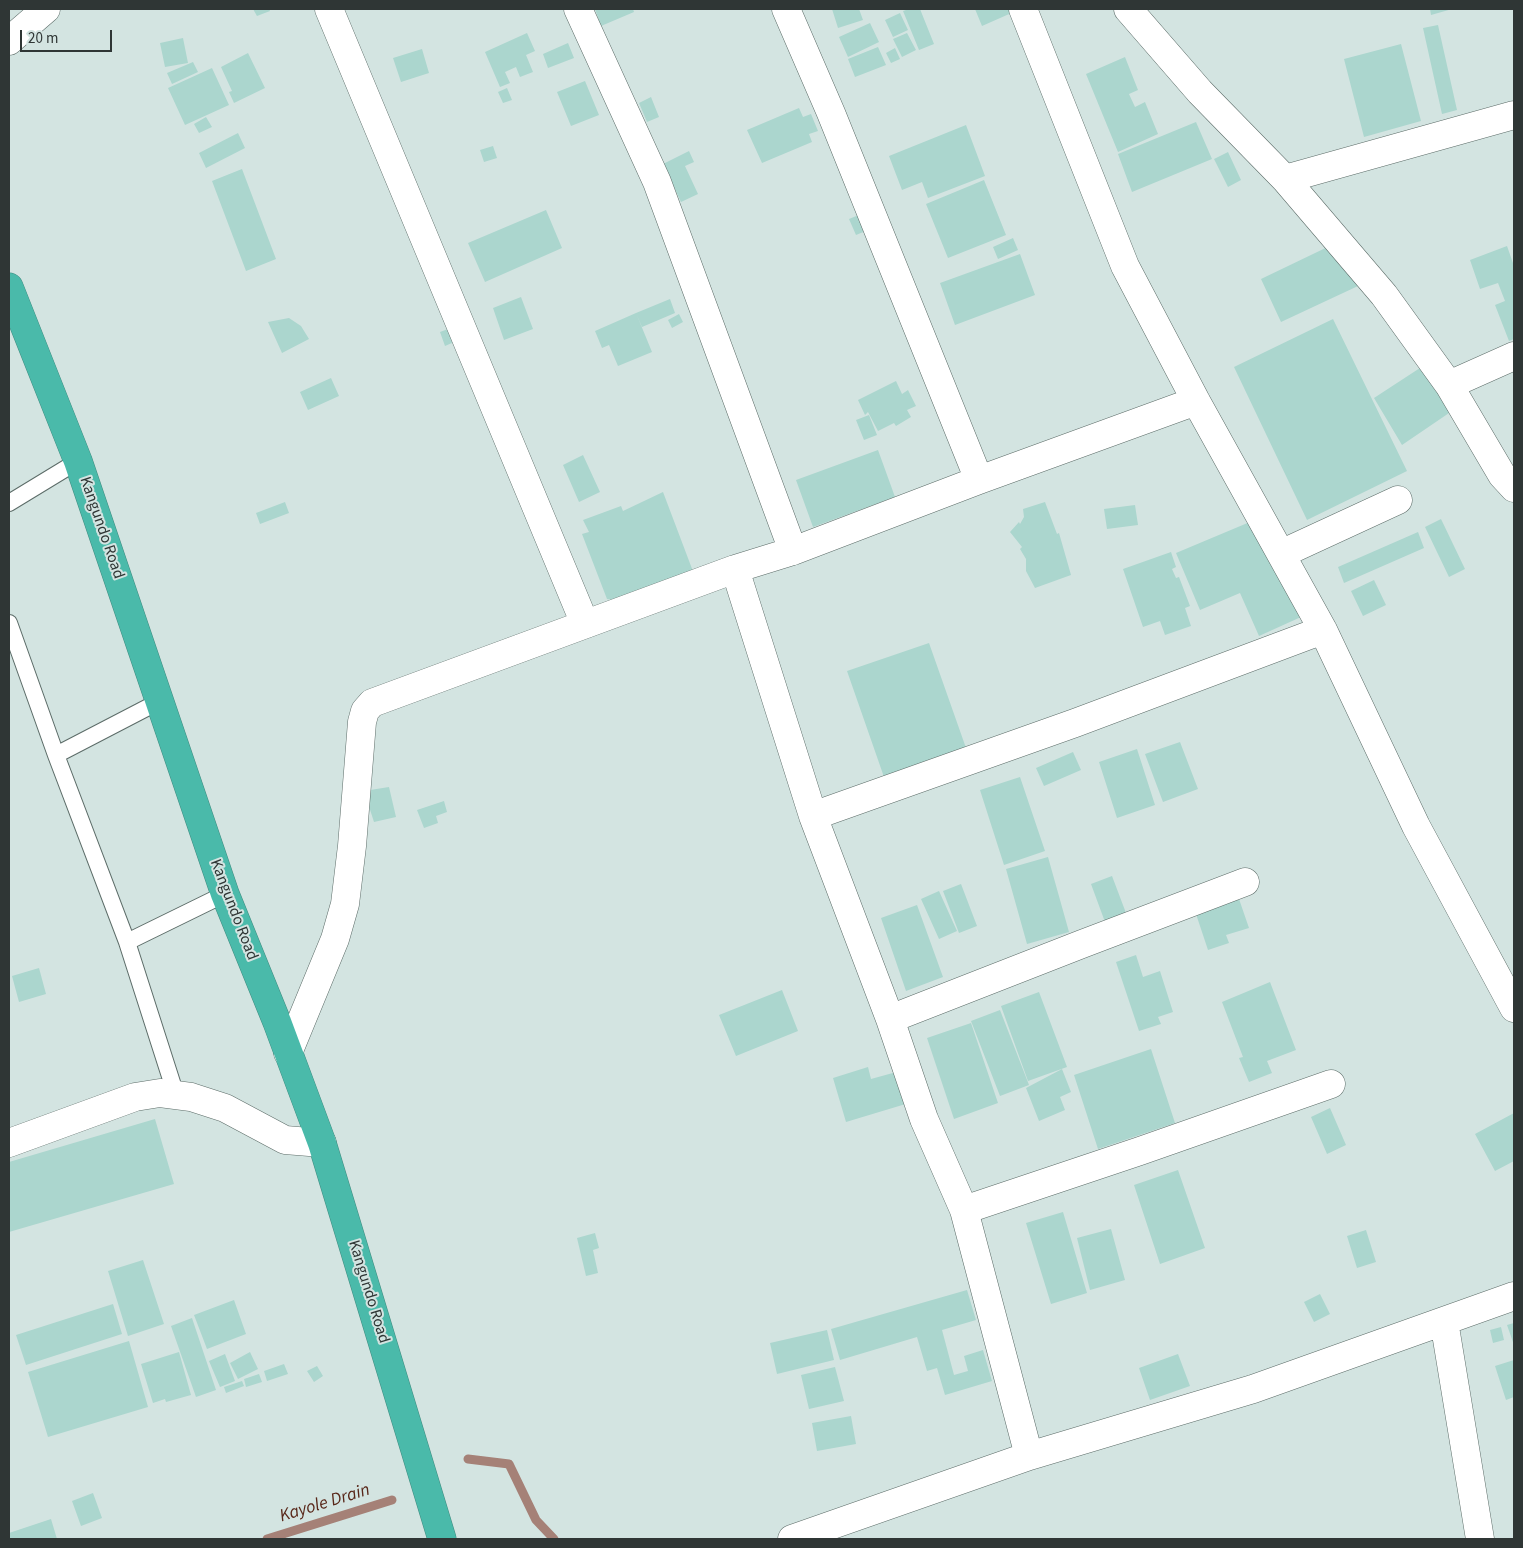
<!DOCTYPE html>
<style>
body{margin:0}
#map{position:relative;width:1523px;height:1548px;overflow:hidden;background:#d3e4e1;font-family:"Source Sans 3",sans-serif}
canvas{display:block}
.frame{position:absolute;inset:0;border:10px solid #2f3635;pointer-events:none}
.scale{position:absolute;left:20px;top:30px;width:92px;height:22px;box-sizing:border-box;border:2px solid #2f3635;border-top:0;padding-left:6px;font-size:15px;line-height:18px;white-space:nowrap;color:#2f3635;-webkit-text-stroke:4px #d3e4e1;paint-order:stroke}
</style>
<div id="map">
<canvas width="1523" height="1548"></canvas>
<div class="frame"></div>
<div class="scale">20 m</div>
</div>
<script>
const context = document.querySelector('canvas').getContext('2d');
context.lineJoin = 'round';
function poly(rows) {
  const path = new Path2D();
  for (const r of rows) {
    path.moveTo(r[0], r[1]);
    for (let i = 2; i < r.length; i += 2) path.lineTo(r[i], r[i + 1]);
  }
  return path;
}
function stroke(path, color, width, dash) {
  context.strokeStyle = color;
  context.lineWidth = width;
  context.lineCap = dash ? 'butt' : 'round';
  context.setLineDash(dash || []);
  context.stroke(path);
}
function fill(path, color) {
  context.fillStyle = color;
  context.fill(path, 'evenodd');
}
function write(font, color, halo, rows, align = 'center') {
  context.font = font + ' "Source Sans 3",sans-serif';
  context.lineWidth = 4;
  context.setLineDash([]);
  context.textBaseline = 'middle';
  context.strokeStyle = halo;
  context.fillStyle = color;
  for (const [text, x, y, turn = 0] of rows) {
    context.save();
    context.translate(x, y);
    context.rotate((+turn || 0) * Math.PI / 180);
    context.textAlign = isNaN(turn) ? turn : align;
    if (halo) context.strokeText(text, 0, 0);
    context.fillText(text, 0, 0);
    context.restore();
  }
}
const stream = poly([
 [468,1459,509,1464,536,1520,554,1539],
 [267,1539,392,1500]
]);
const building = poly([
 [253,9,269,9,270,11,257,16],
 [595,9,633,9,634,12,601,26],
 [832,9,859,9,863,20,838,28],
 [909,9,920,9,934,44,919,50,903,11],
 [975,9,1015,9,1016,11,982,26],
 [1430,9,1452,9,1431,15],
 [900,13,908,30,893,37,885,20],
 [870,23,879,42,848,57,839,37],
 [1438,25,1457,110,1442,114,1423,28],
 [527,33,535,51,526,55,533,72,520,77,516,67,505,72,510,83,500,87,485,52],
 [907,33,916,50,902,57,893,39],
 [183,38,188,63,165,67,160,43],
 [568,43,574,58,548,68,543,54],
 [1401,44,1421,121,1364,137,1344,59],
 [878,47,886,65,855,77,848,59],
 [895,48,900,59,891,63,886,53],
 [422,49,429,73,401,82,393,58],
 [248,53,265,88,234,103,229,92,232,91,221,67],
 [1125,57,1138,90,1129,94,1135,107,1145,102,1158,134,1118,152,1086,74],
 [193,62,198,72,172,84,167,73],
 [212,68,229,105,185,125,168,88],
 [585,81,599,115,571,126,557,92],
 [507,88,512,100,503,103,498,92],
 [651,97,659,117,647,122,639,103],
 [799,108,803,117,811,114,818,131,809,134,812,142,762,163,747,130],
 [206,117,212,127,199,133,194,124],
 [1196,122,1212,159,1132,192,1118,154],
 [966,125,985,176,928,198,922,182,902,190,889,156],
 [238,133,245,148,206,168,199,153],
 [493,146,497,158,484,162,480,150],
 [689,151,694,162,685,166,698,194,681,202,663,164],
 [1228,152,1241,180,1228,187,1214,159],
 [242,169,276,259,246,271,212,181],
 [984,180,1006,235,948,258,926,204],
 [546,210,562,248,485,282,468,243],
 [866,212,873,228,856,235,849,219],
 [1013,238,1018,250,998,259,993,247],
 [1338,242,1358,286,1281,322,1261,279],
 [1507,246,1514,266,1514,339,1509,341,1495,305,1505,301,1498,283,1480,289,1470,260],
 [1020,254,1035,295,955,325,940,283],
 [521,297,533,329,504,340,493,308],
 [670,299,675,313,642,327,636,313],
 [636,313,652,352,618,366,609,345,602,348,595,331],
 [679,314,683,322,672,328,668,320],
 [289,318,301,326,309,339,282,353,268,322],
 [1333,319,1407,471,1307,520,1234,367],
 [456,326,461,339,445,346,440,332],
 [1423,366,1452,411,1402,445,1374,398],
 [331,378,339,396,308,410,300,392],
 [896,381,902,394,908,390,916,406,907,410,911,417,896,426,894,423,878,431,868,412,865,415,858,400],
 [869,415,877,435,864,440,856,420],
 [878,450,895,497,813,527,796,480],
 [583,455,600,492,579,502,563,465],
 [663,492,694,574,622,601,607,599,582,534,589,532,583,520,621,506,623,511],
 [285,502,289,513,260,524,256,513],
 [1045,502,1057,534,1059,533,1071,575,1035,588,1026,571,1026,559,1020,549,1022,547,1010,532,1019,522,1020,524,1024,517,1023,509],
 [1135,505,1138,525,1107,529,1104,509],
 [1257,519,1301,617,1259,636,1240,593,1200,610,1176,553],
 [1441,519,1465,569,1449,577,1425,527],
 [1418,532,1424,548,1344,583,1338,567],
 [1171,552,1176,567,1172,569,1176,578,1179,577,1190,606,1185,608,1191,626,1165,635,1160,621,1143,627,1123,569],
 [1374,580,1386,605,1363,616,1351,591],
 [929,643,966,748,884,777,847,671],
 [1180,742,1198,789,1163,802,1145,754],
 [1137,749,1155,805,1117,818,1099,762],
 [1073,752,1081,770,1044,786,1036,768],
 [1020,777,1045,851,1004,865,980,790],
 [389,787,396,817,374,822,364,791],
 [444,801,447,812,436,816,438,823,424,828,417,810],
 [1048,857,1069,932,1027,944,1006,869],
 [1112,876,1126,913,1105,922,1091,884],
 [961,884,977,926,959,933,943,891],
 [939,891,957,931,939,939,921,899],
 [1239,899,1249,928,1226,935,1229,943,1208,950,1196,914],
 [917,905,943,977,906,991,881,918],
 [1136,955,1143,977,1160,971,1173,1012,1158,1017,1161,1024,1139,1031,1116,962],
 [39,968,46,994,19,1002,12,976],
 [1270,982,1296,1050,1267,1061,1272,1073,1249,1082,1239,1058,1243,1057,1222,1002],
 [782,990,798,1031,736,1056,719,1015],
 [1039,992,1067,1067,1028,1081,1001,1006],
 [1000,1010,1029,1085,1000,1096,971,1021],
 [971,1023,998,1103,954,1119,927,1038],
 [1151,1049,1175,1123,1098,1149,1074,1075],
 [868,1067,871,1079,900,1071,909,1103,846,1122,833,1078],
 [1062,1069,1071,1092,1060,1097,1065,1110,1039,1121,1026,1088],
 [1330,1108,1346,1145,1327,1154,1311,1117],
 [1514,1113,1514,1161,1495,1171,1475,1134],
 [155,1119,174,1184,9,1232,9,1162],
 [1178,1170,1205,1248,1160,1264,1134,1185],
 [1063,1212,1087,1293,1051,1304,1026,1223],
 [1111,1229,1125,1280,1090,1290,1077,1238],
 [1366,1230,1376,1262,1357,1268,1347,1236],
 [595,1233,599,1248,593,1250,598,1273,586,1276,577,1238],
 [143,1260,164,1324,128,1336,108,1271],
 [967,1290,976,1320,942,1330,954,1375,968,1371,964,1356,983,1350,992,1381,945,1395,937,1368,927,1371,917,1337,840,1360,831,1329],
 [1320,1294,1330,1314,1314,1322,1304,1302],
 [234,1300,246,1334,207,1349,194,1315],
 [113,1304,122,1334,26,1365,16,1335],
 [192,1318,216,1390,196,1397,171,1326],
 [1514,1323,1514,1345,1507,1325],
 [1501,1327,1504,1340,1493,1343,1490,1330],
 [827,1330,834,1360,777,1374,770,1343],
 [129,1341,148,1407,48,1437,28,1372],
 [179,1352,191,1395,166,1402,165,1399,153,1403,141,1364],
 [250,1352,258,1369,238,1379,230,1363],
 [225,1354,235,1381,220,1387,209,1361],
 [1178,1354,1190,1386,1150,1400,1139,1368],
 [1514,1360,1514,1397,1506,1400,1495,1366],
 [284,1364,288,1374,267,1381,264,1371],
 [317,1366,323,1376,314,1382,307,1371],
 [835,1367,844,1401,809,1409,801,1375],
 [259,1374,262,1382,246,1387,244,1379],
 [242,1381,244,1386,226,1393,224,1387],
 [851,1416,856,1444,817,1451,812,1423],
 [93,1493,102,1518,81,1526,72,1501],
 [51,1519,57,1539,9,1539,9,1533]
]);
const lane = poly([
 [9,503,78,461],
 [9,623,56,755,127,942,176,1095],
 [56,755,160,701],
 [127,942,225,894]
]);
const street = poly([
 [329,9,585,624],
 [578,9,657,182,793,551],
 [786,9,831,113,979,480],
 [1023,9,1125,266,1196,401,1323,630,1416,826,1514,1008],
 [1128,9,1200,92,1285,179,1384,295,1449,385,1502,475,1514,488],
 [9,41,46,9],
 [1285,179,1514,115],
 [1449,385,1514,356],
 [1281,554,1398,500],
 [735,569,813,816,890,1019,924,1119,964,1210,1029,1456],
 [813,816,1075,723,1323,630],
 [890,1019,1082,944,1245,882],
 [288,1053,335,939,345,904,352,846,362,722,365,711,372,703,735,569,793,551,979,480,1196,401],
 [9,1143,135,1097,160,1093,191,1097,225,1108,285,1140,322,1143],
 [964,1210,1140,1151,1331,1084],
 [1444,1321,1480,1539],
 [792,1539,1029,1456,1253,1389,1514,1296]
]);
const highway = poly([
 [9,287,78,461,225,894,277,1022,322,1143,442,1539]
]);
const streetNames = [
 ["Kangundo Road",101,528,71],
 ["Kangundo Road",233,910,69],
 ["Kangundo Road",368,1292,73]
];
const waterNames = [
 ["Kayole Drain",325,1504,-17]
];
stroke(stream, '#a58177', 9);
fill(building, '#abd6ce');
stroke(lane, '#5c6c68', 18);
stroke(street, '#5c6c68', 29);
stroke(highway, '#418c81', 29);
stroke(lane, '#fff', 16);
stroke(street, '#fff', 28);
stroke(highway, '#4abaaa', 28);
write('16px', '#2f3635', '#d3e4e1', streetNames);
write('italic 18px', '#582719', '#d3e4e1', waterNames);
</script>
